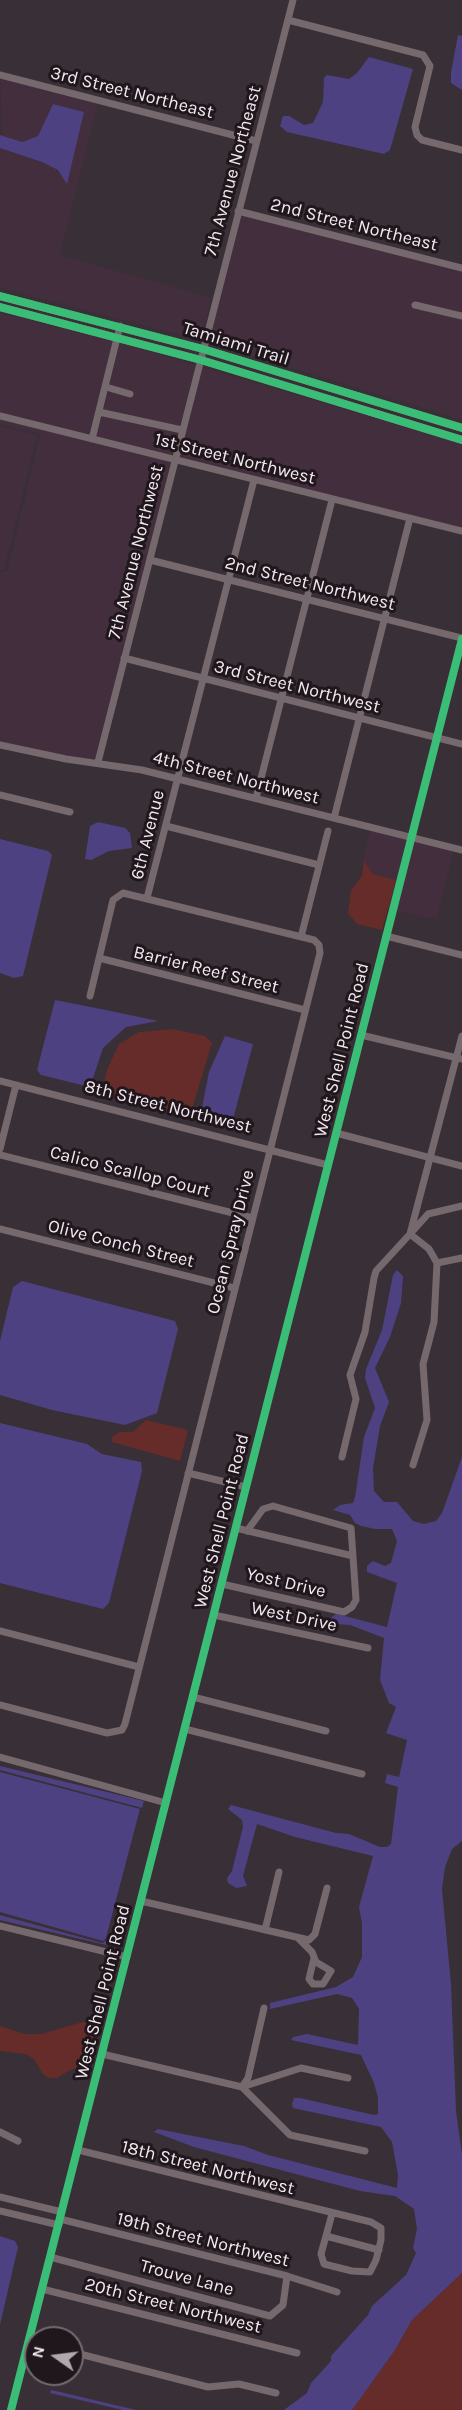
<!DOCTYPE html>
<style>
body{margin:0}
#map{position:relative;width:462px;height:2410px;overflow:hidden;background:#392f36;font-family:Karla,sans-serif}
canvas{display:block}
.north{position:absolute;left:24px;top:2326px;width:60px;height:60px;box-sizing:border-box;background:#1f171c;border:2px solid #746b71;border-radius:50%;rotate:284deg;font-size:16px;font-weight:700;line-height:24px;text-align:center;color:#f4e8f0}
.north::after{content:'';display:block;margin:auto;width:21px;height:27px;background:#b3a7af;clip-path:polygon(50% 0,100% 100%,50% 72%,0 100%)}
</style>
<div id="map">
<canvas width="462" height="2410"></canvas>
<div class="north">N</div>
</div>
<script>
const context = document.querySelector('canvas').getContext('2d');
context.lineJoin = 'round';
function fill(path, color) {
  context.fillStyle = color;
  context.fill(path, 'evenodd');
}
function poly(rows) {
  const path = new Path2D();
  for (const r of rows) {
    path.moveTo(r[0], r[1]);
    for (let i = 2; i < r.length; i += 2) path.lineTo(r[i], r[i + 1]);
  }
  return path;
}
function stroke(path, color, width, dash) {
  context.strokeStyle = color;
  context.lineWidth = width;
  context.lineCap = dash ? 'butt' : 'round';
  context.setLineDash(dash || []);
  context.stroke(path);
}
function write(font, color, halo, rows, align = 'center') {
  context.font = font + ' Karla,sans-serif';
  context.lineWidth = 6;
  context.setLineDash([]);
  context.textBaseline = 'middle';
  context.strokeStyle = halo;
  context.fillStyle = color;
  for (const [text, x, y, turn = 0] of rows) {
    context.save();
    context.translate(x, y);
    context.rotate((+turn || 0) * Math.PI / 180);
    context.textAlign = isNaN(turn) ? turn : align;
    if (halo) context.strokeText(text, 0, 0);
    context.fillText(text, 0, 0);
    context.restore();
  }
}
const built = poly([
 [0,78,98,103,60,255,212,298,201,340,0,288,0,148,42,162,58,170,67,183,84,112,53,104,38,136,22,142,2,136],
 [240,214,462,270,462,313,413,301,411,306,462,319,462,420,207,342],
 [0,313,113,341,89,436,0,413],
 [119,343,196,365,180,427,103,410,108,391,133,397,134,392,109,386],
 [202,367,462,444,462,528,178,457],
 [102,415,179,433,172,456,95,437],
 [0,419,171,461,96,759,67,757,0,743,0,572,7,572,40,436,38,433,0,424],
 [0,426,37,435,4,571,0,570],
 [370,830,408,839,390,909,388,908,395,880,373,874,363,860],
 [414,841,454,850,437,917,428,918,396,911]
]);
const green = poly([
 [364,861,373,874,396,880,382,930,357,924,348,913,351,890,362,876],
 [173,1029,205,1036,212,1043,192,1109,183,1113,174,1113,135,1099,101,1095,107,1070,119,1044,139,1032],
 [146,1420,188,1430,180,1461,112,1442,112,1437,119,1432,133,1432],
 [100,2017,87,2062,84,2066,70,2070,57,2078,49,2078,43,2074,34,2059,25,2054,0,2051,0,2026,24,2034,41,2034],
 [462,2273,462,2410,352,2410,395,2350,412,2320]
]);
const water = poly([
 [458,35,462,36,462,90,451,83,451,72],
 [369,57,413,69,390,150,384,154,287,132,280,126,283,116,289,116,304,125,313,123,323,102,324,78,327,75,349,79,357,73],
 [53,104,84,112,67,184,58,170,42,162,0,148,0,135,22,142,38,136],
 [98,822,125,828,130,833,132,848,109,851,91,860,85,859,90,826],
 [0,839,48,851,52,855,23,976,14,978,0,973],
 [55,1000,106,1010,158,1021,126,1027,103,1048,90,1087,41,1075,37,1070],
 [225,1036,253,1044,231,1127,205,1122,200,1118,209,1072],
 [397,1270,403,1276,401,1303,390,1337,375,1368,389,1402,380,1426,373,1468,374,1491,384,1502,397,1502,413,1521,424,1524,436,1521,442,1513,462,1457,462,1841,452,1849,445,1867,442,1889,451,1984,456,2111,462,2155,462,2273,412,2320,395,2350,352,2410,284,2410,307,2393,311,2383,331,2361,331,2356,368,2315,372,2306,406,2275,416,2253,413,2248,417,2229,414,2209,395,2196,360,2191,194,2147,154,2132,158,2129,244,2146,268,2155,397,2188,398,2175,392,2142,381,2127,293,2108,292,2104,294,2098,300,2098,374,2115,378,2114,378,2098,374,2083,361,2055,291,2040,293,2037,307,2034,358,2045,359,2009,352,1998,337,1994,270,2009,270,2003,336,1987,353,1977,362,1957,362,1923,359,1907,373,1856,295,1837,257,1824,243,1876,247,1886,236,1888,228,1883,227,1878,232,1871,243,1827,242,1820,228,1809,231,1805,336,1833,349,1834,380,1847,387,1847,391,1844,398,1787,385,1783,387,1774,399,1777,407,1740,386,1733,396,1707,389,1703,380,1680,384,1638,350,1625,334,1624,331,1618,336,1614,341,1615,387,1627,397,1583,367,1572,367,1566,373,1561,385,1566,391,1563,397,1541,392,1529,375,1529,361,1526,355,1523,350,1515,333,1510,340,1505,353,1503,355,1497,364,1437,375,1408,365,1378,366,1369,382,1330,393,1275],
 [22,1281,175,1321,178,1329,157,1413,125,1425,52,1410,0,1395,0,1341,13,1287],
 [0,1423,87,1444,102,1454,141,1462,142,1471,109,1603,103,1609,0,1583],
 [0,1766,144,1801,142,1808,0,1770],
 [0,1772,140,1809,106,1938,103,1941,0,1912],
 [0,1915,102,1943,107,1940,106,1945,0,1920],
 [0,2236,15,2241,18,2247,0,2325],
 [51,2390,60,2392,136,2410,123,2410,50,2393]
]);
const minor = poly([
 [288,20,423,55,430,66,415,127,417,135,422,140,462,150],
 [0,75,256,141],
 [238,211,462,268],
 [415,305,462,316],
 [106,387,130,394],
 [99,412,182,430],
 [0,416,462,531],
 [92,439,120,326],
 [150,560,462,638],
 [124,658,462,744],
 [0,745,66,759,142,770,462,850],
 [98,762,293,0],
 [0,795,70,812],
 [256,798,332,500],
 [334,818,410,518],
 [166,826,319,865],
 [147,898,254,480],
 [386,936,462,955],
 [301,937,328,831],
 [99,958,305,1010],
 [361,1035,462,1059],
 [0,1081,328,1165],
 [336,1133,462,1166],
 [0,1149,16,1085],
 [0,1155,253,1218],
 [0,1229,234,1288],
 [437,1263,462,1258],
 [342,1457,356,1399,350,1375,365,1332,374,1278,376,1271,410,1234,462,1036],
 [413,1465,427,1420,423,1364,434,1322,437,1263,429,1249,410,1234,428,1214,462,1206],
 [188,1473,246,1487],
 [236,1528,353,1556],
 [222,1584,344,1612,352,1607,356,1600,351,1528,273,1506,263,1509,247,1531],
 [214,1615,368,1648],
 [0,1631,139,1667],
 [193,1697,326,1731],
 [0,1705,107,1733,122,1730,125,1724,320,953,319,945,314,940,123,893,113,900,90,996],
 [185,1729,362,1774],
 [0,1757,166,1803],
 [141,1901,309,1940,315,1934,327,1888],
 [0,1926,127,1957],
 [265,1930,279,1872],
 [299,1939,312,1952,316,1962,331,1971,323,1984,313,1984,309,1979,314,1958],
 [102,2054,242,2087],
 [242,2087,290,2135,365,2151],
 [242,2087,301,2068,348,2078],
 [242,2087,248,2078,264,2008],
 [0,2132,18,2141],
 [78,2150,371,2222,381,2228,381,2240,376,2260,370,2272,352,2271,324,2264,321,2254,332,2214],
 [0,2197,62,2212],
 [0,2211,59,2225],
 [60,2219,287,2276,337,2292],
 [326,2236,379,2250],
 [50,2257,270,2316,283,2305,287,2276],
 [42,2289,297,2353],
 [72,2352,208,2387,239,2384,276,2393],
 [11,2410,462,639]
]);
const major = poly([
 [0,296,203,349,462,428],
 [0,307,201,360,462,440]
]);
const cycleway = poly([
 [0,296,203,349,462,428],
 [0,307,201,360,462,440],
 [11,2410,462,639]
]);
const streetNames = [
 ["3rd Street Northeast",132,93,14],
 ["7th Avenue Northeast",233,171,-75],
 ["2nd Street Northeast",354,225,14],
 ["Tamiami Trail",236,344,17],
 ["1st Street Northwest",235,459,14],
 ["7th Avenue Northwest",136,552,-76],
 ["2nd Street Northwest",310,584,14],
 ["3rd Street Northwest",297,687,14],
 ["4th Street Northwest",236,778,14],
 ["6th Avenue",148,835,-76],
 ["Barrier Reef Street",206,970,14],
 ["West Shell Point Road",342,1050,-76],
 ["8th Street Northwest",168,1107,14],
 ["Calico Scallop Court",130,1172,14],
 ["Ocean Spray Drive",231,1242,-76],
 ["Olive Conch Street",121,1244,14],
 ["West Shell Point Road",222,1521,-76],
 ["Yost Drive",286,1583,13],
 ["West Drive",294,1617,12],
 ["West Shell Point Road",103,1992,-76],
 ["18th Street Northwest",208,2168,14],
 ["19th Street Northwest",203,2240,14],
 ["Trouve Lane",187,2278,15],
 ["20th Street Northwest",173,2306,14]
];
fill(built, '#432e3d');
fill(green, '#662c29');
fill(water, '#4e4182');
stroke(minor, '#76696d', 7);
stroke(major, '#79696e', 8);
stroke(cycleway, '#3abd76', 8);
write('18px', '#f4e8f0', '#1f171c', streetNames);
</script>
